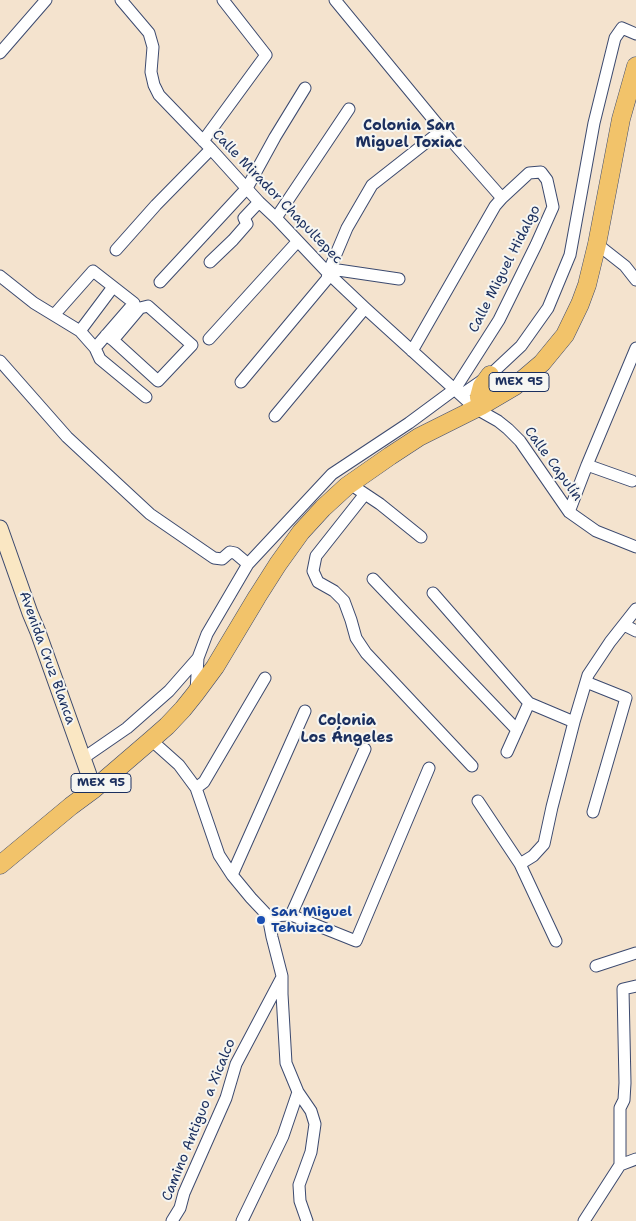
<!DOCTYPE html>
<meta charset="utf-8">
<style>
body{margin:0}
canvas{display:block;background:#f4e3ce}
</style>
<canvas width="636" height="1221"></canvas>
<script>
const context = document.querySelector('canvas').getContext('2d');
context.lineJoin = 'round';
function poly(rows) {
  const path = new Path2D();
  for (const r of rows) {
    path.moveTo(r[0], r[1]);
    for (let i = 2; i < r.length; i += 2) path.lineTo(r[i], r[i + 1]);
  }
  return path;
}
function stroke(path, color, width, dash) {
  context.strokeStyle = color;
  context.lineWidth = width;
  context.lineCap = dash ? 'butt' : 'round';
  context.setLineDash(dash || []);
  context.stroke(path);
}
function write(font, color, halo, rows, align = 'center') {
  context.font = font + ' "Shantell Sans",sans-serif';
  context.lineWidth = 4;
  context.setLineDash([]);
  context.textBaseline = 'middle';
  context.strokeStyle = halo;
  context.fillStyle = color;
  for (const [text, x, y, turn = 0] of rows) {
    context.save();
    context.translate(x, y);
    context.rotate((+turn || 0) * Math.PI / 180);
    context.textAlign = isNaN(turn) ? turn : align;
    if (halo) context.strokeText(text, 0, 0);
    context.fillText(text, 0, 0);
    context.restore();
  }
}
const street = poly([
 [121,0,149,33,153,47,151,72,154,85,159,95,211,149,259,202,276,218,328,273,365,308,475,408,498,421,508,429,520,441,569,512,596,531,636,547],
 [335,0,442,130,502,198],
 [0,53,46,0],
 [203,141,266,55,223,0],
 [276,218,349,109],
 [597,244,625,266,636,280],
 [116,250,156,205,211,149],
 [210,262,233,240,247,224,244,218,259,202],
 [330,267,338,270,399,279],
 [0,276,34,303,80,331,95,348,100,359,146,397],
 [160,282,247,188,275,137,305,88],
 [54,315,93,271,134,303,95,348],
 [80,331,113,287],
 [106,335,113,340,158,381,192,345,148,306,140,308,113,340],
 [209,339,297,242],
 [0,361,67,437,150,514,214,558,222,559,230,552,235,553,248,564],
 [241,382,327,279,328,273,347,228,372,185,442,130],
 [461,395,490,375,521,346,548,308,570,255,594,123,615,38,622,28,636,34],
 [275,416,365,308],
 [587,465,632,481],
 [347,486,353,486,365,494,316,556,313,571,318,582,334,591,344,601,351,620,356,638,366,653,472,766],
 [365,494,380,504,421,537],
 [569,512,587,465,636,348],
 [373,579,517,730],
 [433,593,529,703,574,722],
 [624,625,636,631],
 [586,682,626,698,593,812],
 [196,691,198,658,207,634,248,564,332,474,409,423,455,389,499,320,536,245,553,207,547,180,541,172,529,173,502,198,495,206,412,351],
 [151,740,179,765,196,788,219,855,232,875,251,898,268,916],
 [507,752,529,703],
 [82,759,127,728,169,691,198,658],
 [196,788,204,782,265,678],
 [478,801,520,864,556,941],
 [520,864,533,856,544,844,552,807,574,722,588,675,610,642,636,609],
 [232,875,305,711],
 [291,915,365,749],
 [268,916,272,937,282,976,282,994,286,1063,298,1092,311,1111,315,1124,311,1152,299,1185,300,1201,307,1221],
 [268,916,291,915,356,941,429,768],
 [596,966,636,953],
 [620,1165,620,1108,624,1100,625,1083,623,989,636,986],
 [172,1221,180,1208,184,1193,226,1098,236,1064,281,979],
 [242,1221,283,1136,298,1092],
 [584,1221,620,1165,636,1159]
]);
const secondary = poly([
 [0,528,30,613,38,632,94,789]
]);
const primary = poly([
 [481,406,479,397,482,386,490,375],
 [0,865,71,806,94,789,151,740,167,726,183,709,195,694,215,667,257,597,278,564,301,532,323,508,347,486,390,456,419,437,481,406,515,386,542,363,565,335,580,304,587,285,597,244,621,119,636,66]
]);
const markers = [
 [261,920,5,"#1a4fb4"]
];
const shields = [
 [519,382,60],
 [101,783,60]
];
const shieldNames = [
 ["MEX 95",519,382],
 ["MEX 95",101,783]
];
const streetNames = [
 ["Calle Mirador Chapultepec",277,197,46],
 ["Calle Miguel Hidalgo",505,269,-63],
 ["Calle Capulín",553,464,54],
 ["Avenida Cruz Blanca",47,658,70],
 ["Camino Antiguo a Xicalco",199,1120,-68]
];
const transitNames = [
 ["San Miguel",271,912],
 ["Tehuizco",271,928]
];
const neighbourhoodNames = [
 ["Colonia San",409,126],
 ["Miguel Toxiac",409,143],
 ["Colonia",347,721],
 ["Los Ángeles",347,738]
];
stroke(street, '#3c4a6f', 13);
stroke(secondary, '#3c4a6f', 17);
stroke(primary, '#3c4a6f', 19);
stroke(street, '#fff', 11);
stroke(secondary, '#fae7c3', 15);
stroke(primary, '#f2c36a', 18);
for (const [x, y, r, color] of markers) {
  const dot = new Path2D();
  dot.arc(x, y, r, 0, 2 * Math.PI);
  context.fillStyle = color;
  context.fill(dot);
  stroke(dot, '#f6f6f2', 2);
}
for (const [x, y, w] of shields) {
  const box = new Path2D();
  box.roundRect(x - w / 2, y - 9.5, w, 19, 4);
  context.fillStyle = '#f6f6f2';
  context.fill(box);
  stroke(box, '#1b2f5e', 1);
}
write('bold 12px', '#1b2f5e', null, shieldNames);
write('14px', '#1b2f5e', '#f6f6f2', streetNames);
write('bold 14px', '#164399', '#f6f6f2', transitNames, 'left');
write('bold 15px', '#1b2f5e', '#f6f6f2', neighbourhoodNames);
</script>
